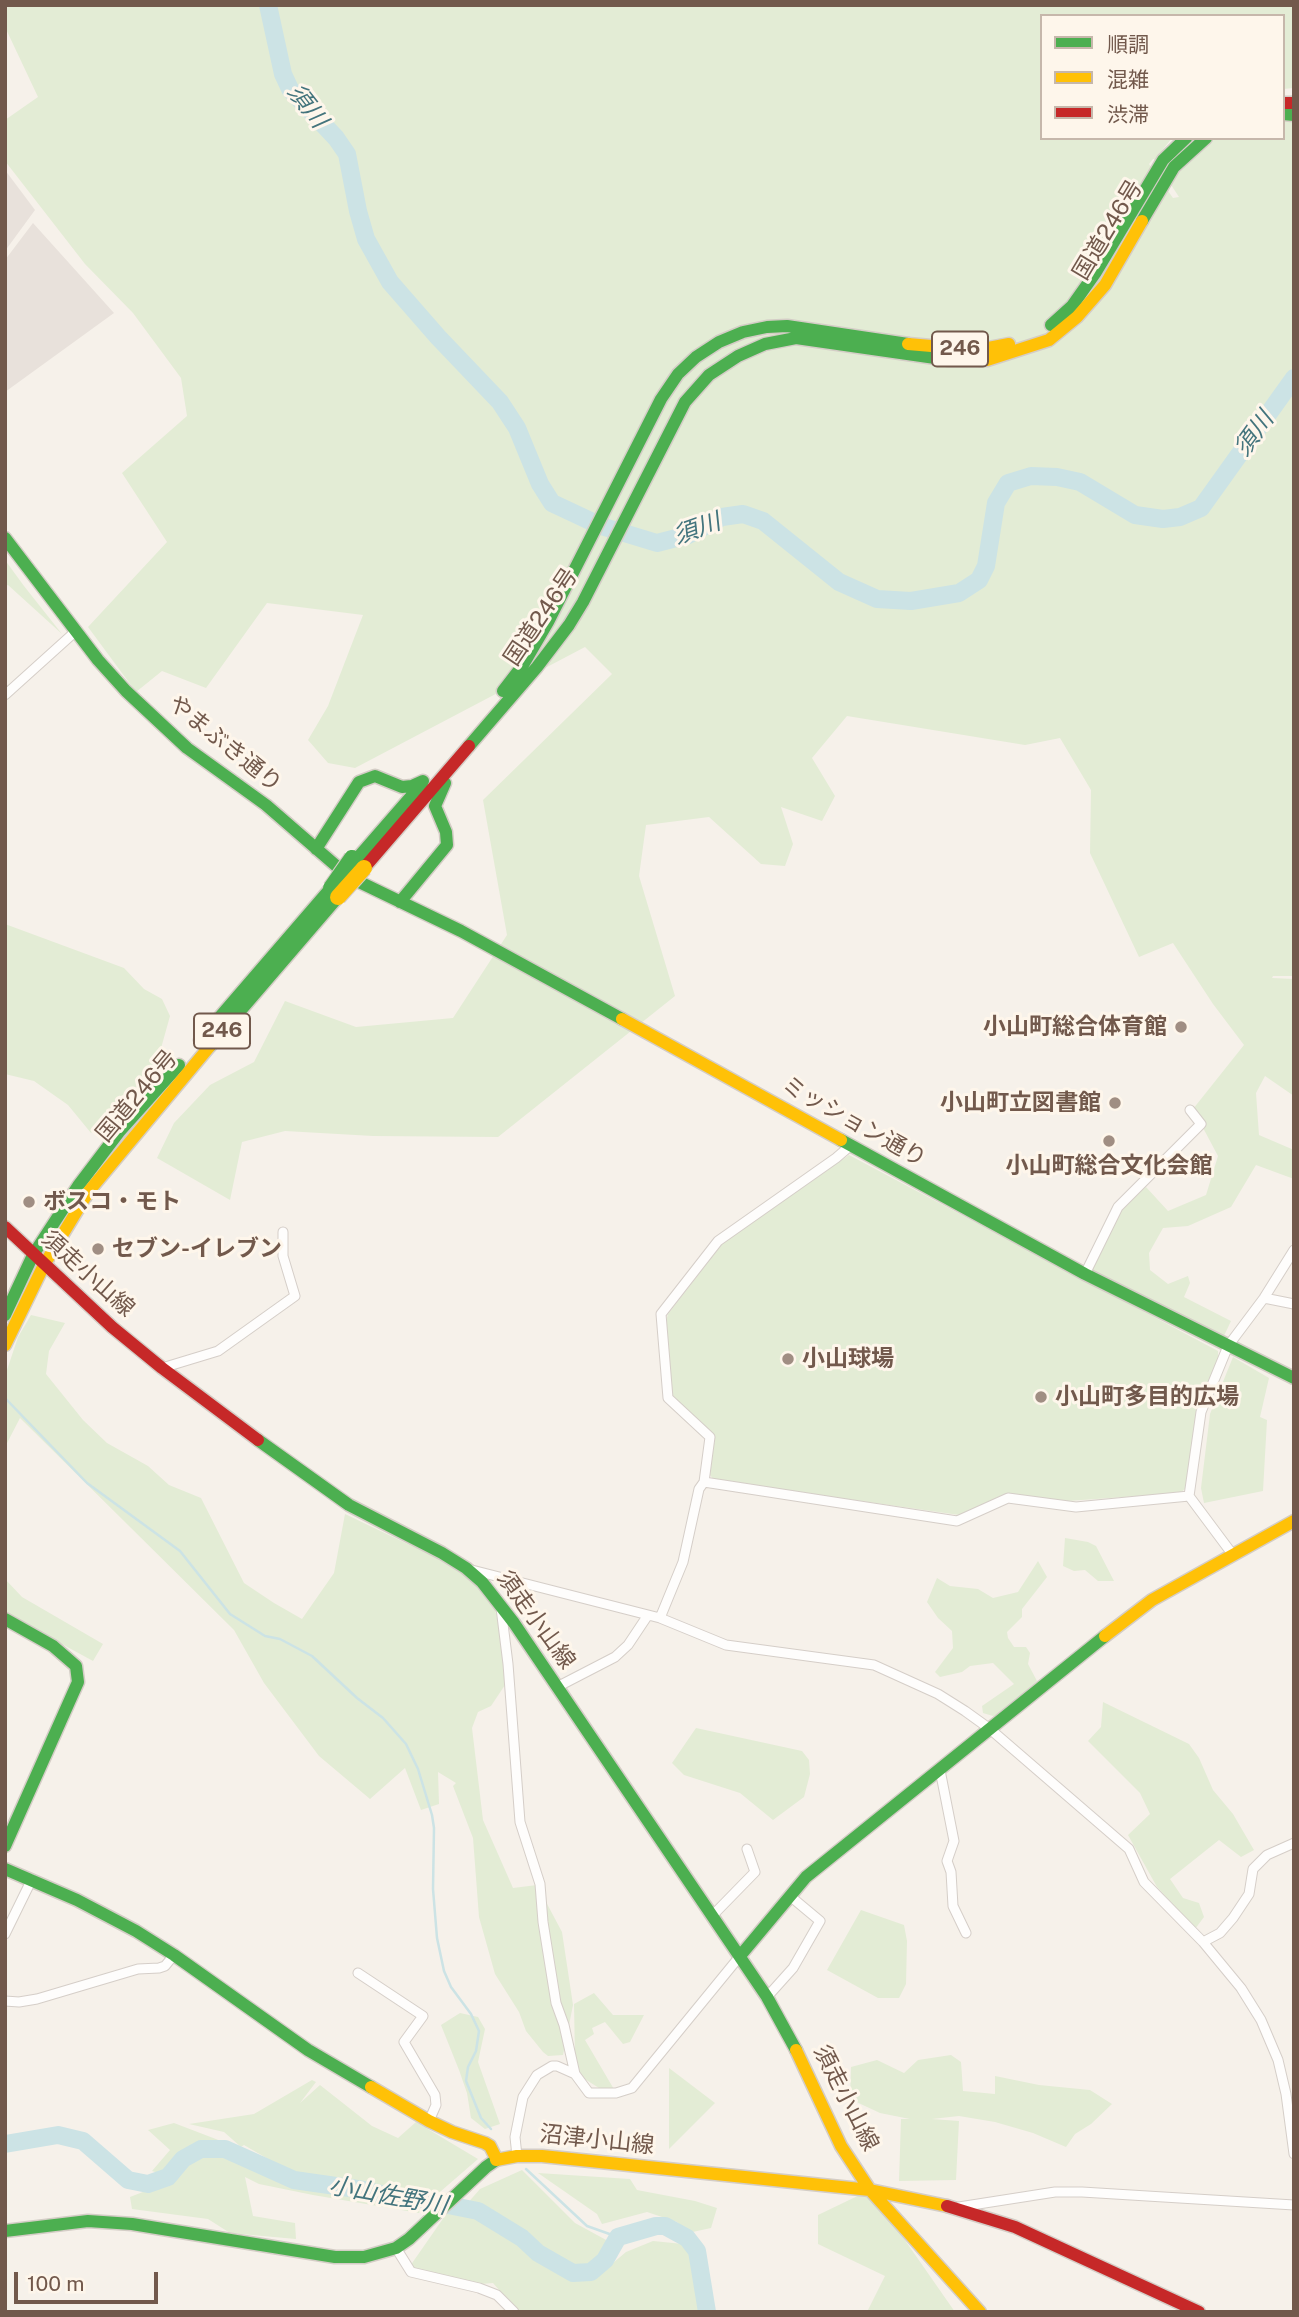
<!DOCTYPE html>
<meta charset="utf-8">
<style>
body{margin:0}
#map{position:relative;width:1299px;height:2317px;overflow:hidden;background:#f6f1ea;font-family:"Public Sans","Noto Sans JP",sans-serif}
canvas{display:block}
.frame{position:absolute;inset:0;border:7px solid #72594c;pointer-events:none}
.legend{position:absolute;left:1040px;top:14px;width:245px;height:126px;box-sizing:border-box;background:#fef6eb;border:2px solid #c6b7ab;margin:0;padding:9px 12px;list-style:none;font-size:21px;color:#72594c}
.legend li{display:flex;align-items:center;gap:14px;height:35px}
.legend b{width:35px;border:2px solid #c6b7ab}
.scale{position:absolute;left:14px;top:2272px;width:144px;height:32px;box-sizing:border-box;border:4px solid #72594c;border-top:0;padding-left:9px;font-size:21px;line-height:24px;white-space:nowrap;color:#72594c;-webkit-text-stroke:5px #fef6eb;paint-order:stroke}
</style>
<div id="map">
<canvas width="1299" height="2317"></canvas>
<div class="frame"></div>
<ul class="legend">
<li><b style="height:9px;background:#4caf50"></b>順調</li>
<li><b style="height:9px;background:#ffc107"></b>混雑</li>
<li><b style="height:9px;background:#c62828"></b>渋滞</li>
</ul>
<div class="scale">100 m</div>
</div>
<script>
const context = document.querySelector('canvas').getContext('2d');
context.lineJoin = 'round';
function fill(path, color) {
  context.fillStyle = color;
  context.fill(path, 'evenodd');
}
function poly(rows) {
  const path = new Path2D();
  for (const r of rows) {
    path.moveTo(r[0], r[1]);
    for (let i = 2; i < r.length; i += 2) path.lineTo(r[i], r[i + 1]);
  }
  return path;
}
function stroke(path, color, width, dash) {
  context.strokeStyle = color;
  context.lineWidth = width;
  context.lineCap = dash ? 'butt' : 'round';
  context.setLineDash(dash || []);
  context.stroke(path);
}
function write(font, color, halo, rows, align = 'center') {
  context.font = font + ' "Public Sans","Noto Sans JP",sans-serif';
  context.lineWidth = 6;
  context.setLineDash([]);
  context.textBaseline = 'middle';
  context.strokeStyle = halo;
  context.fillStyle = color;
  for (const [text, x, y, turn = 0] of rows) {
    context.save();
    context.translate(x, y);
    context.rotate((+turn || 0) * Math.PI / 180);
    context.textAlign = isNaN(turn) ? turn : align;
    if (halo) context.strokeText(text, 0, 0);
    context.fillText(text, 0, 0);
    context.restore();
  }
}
const industrial = poly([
 [5,170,35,210,5,251],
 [33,223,114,313,5,392,5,260]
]);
const green = poly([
 [5,5,1294,5,1294,88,1283,89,1283,16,1042,16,1042,138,1172,138,1156,158,1198,138,1283,138,1283,99,1294,94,1294,976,1273,976,1272,978,1294,979,1294,1096,1265,1076,1256,1093,1259,1135,1294,1150,1294,1179,1256,1165,1231,1207,1188,1226,1163,1228,1149,1253,1150,1270,1168,1284,1188,1276,1190,1283,1184,1297,1231,1321,1222,1340,1087,1270,1107,1218,1146,1187,1168,1211,1206,1195,1218,1156,1193,1109,1244,1045,1213,1004,1173,943,1139,957,1090,853,1091,790,1060,738,1025,745,847,716,812,758,835,796,822,821,781,807,793,844,785,866,761,864,709,817,646,825,639,876,675,996,498,1137,373,1136,285,1131,242,1142,230,1200,157,1158,174,1123,210,1085,254,1062,285,1001,356,1027,453,1018,507,935,483,800,612,674,585,647,355,768,328,763,308,740,328,706,363,615,267,603,206,688,162,671,136,692,88,627,167,542,122,473,187,416,181,378,133,313,85,264,5,161,5,120,38,97,5,27],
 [1153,159,1154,159,1179,197,1173,198,1149,164],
 [5,560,24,586,62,634,8,585,5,586],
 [5,924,124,968,144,989,162,999,170,1016,158,1059,130,1096,91,1133,68,1105,34,1081,5,1074],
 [849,1155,1218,1351,1218,1361,1196,1412,1186,1488,1180,1493,1068,1501,1007,1493,959,1515,714,1480,710,1475,715,1436,672,1395,666,1321,668,1314,722,1244],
 [31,1315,65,1323,49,1351,46,1374,83,1420,107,1443,148,1466,169,1485,201,1498,244,1583,274,1603,302,1619,334,1573,345,1514,464,1571,495,1609,501,1637,505,1685,491,1706,478,1712,472,1728,483,1820,513,1888,537,1885,562,1932,573,2005,563,2055,548,2056,543,2052,526,2031,519,2012,495,1974,479,1917,473,1838,453,1786,456,1783,438,1772,439,1804,421,1810,405,1768,370,1799,319,1756,264,1683,234,1630,20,1418,5,1447,5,1376,18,1337],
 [1233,1357,1269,1378,1260,1417,1267,1420,1263,1491,1204,1503,1201,1488,1210,1414],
 [1065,1538,1088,1542,1096,1546,1114,1581,1098,1581,1085,1570,1074,1571,1063,1566],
 [1038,1561,1047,1577,1022,1609,1022,1617,1007,1632,1008,1638,1014,1647,1026,1647,1030,1653,1028,1664,1037,1681,1001,1714,993,1716,983,1713,982,1706,1014,1684,993,1663,970,1666,962,1672,940,1677,935,1672,953,1648,952,1631,938,1618,927,1602,937,1578,950,1586,978,1589,993,1598,1018,1592],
 [5,1579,22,1597,103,1644,93,1661,5,1613],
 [1103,1702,1189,1744,1199,1758,1213,1790,1233,1814,1254,1850,1241,1857,1219,1840,1170,1879,1183,1898,1199,1903,1204,1917,1195,1929,1157,1887,1128,1835,1150,1814,1140,1793,1088,1741,1101,1727],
 [696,1728,802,1751,809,1760,810,1774,804,1797,773,1820,740,1793,684,1775,672,1763],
 [861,1910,904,1925,907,1941,906,1984,899,1998,878,1998,827,1970],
 [594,1993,613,2015,644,2015,630,2042,623,2044,605,2022,592,2028,594,2034,585,2040,615,2091,599,2088,580,2076,575,2058,574,2004],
 [460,2013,478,2017,485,2029,478,2062,500,2124,485,2129,471,2118,467,2093,459,2070,441,2025],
 [951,2055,961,2062,963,2091,995,2094,995,2076,1039,2085,1090,2090,1112,2104,1091,2124,1075,2134,1066,2147,1033,2133,995,2122,959,2116,932,2119,959,2121,956,2180,899,2181,901,2119,910,2119,880,2113,850,2099,851,2067,877,2060,904,2073,918,2060],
 [669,2068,715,2103,669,2149],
 [312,2080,316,2082,300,2103,320,2085,372,2126,398,2138,416,2122,478,2159,433,2198,369,2187,427,2198,419,2213,313,2195,259,2184,245,2177,253,2216,295,2223,296,2239,230,2233,208,2219,132,2209,130,2197,176,2179,152,2171,170,2150,148,2130,174,2123,268,2159,244,2145,241,2147,224,2132,189,2124,254,2114],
 [522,2170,575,2223,608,2241,590,2267,565,2268,489,2211,466,2205,480,2189],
 [538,2173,630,2179,637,2190,695,2201,717,2208,711,2228,688,2233,677,2222,647,2212,602,2224,597,2214],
 [870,2190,955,2312,867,2312,885,2276,818,2244,818,2215],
 [449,2210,478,2211,509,2231,563,2272,582,2279,601,2273,626,2252,653,2241,683,2244,699,2264,707,2312,518,2312,493,2283,469,2285,408,2269]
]);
const stream = poly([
 [5,1398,87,1483,180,1551,230,1614,265,1636,280,1639,312,1656,357,1698,383,1718,406,1744,418,1769,432,1815,434,1828,433,1889,437,1938,444,1971,451,1987,471,2014,479,2031,476,2051,468,2067,466,2081,481,2118,491,2129],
 [526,2169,587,2226,618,2237]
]);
const river = poly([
 [268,5,283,74,290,89,336,138,347,154,358,211,366,239,390,282,438,337,500,402,517,428,540,484,552,503,601,526,657,543,688,535,722,517,743,514,763,521,839,582,877,599,911,601,959,593,979,580,986,566,996,503,1008,483,1031,476,1057,477,1080,482,1135,515,1163,519,1180,517,1201,508,1294,378],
 [5,2144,58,2135,83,2141,128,2180,148,2184,168,2177,183,2159,201,2149,225,2149,294,2180,364,2190,398,2198,433,2202,478,2211,522,2238,538,2253,573,2273,591,2272,605,2260,618,2237,656,2226,665,2226,687,2238,697,2251,707,2312]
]);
const street = poly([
 [5,695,76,631],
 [1085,1274,1118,1207,1201,1124,1190,1110],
 [1264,1298,1294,1304],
 [162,1368,218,1351,295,1296,283,1256,283,1232],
 [704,1482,957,1521,1008,1498,1076,1507,1189,1496],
 [1233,1555,1189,1496,1201,1412,1228,1346,1264,1298,1294,1250],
 [468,1569,660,1618,726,1645,874,1665,938,1694,965,1711,990,1729,1129,1849,1144,1882,1203,1942,1241,1988,1261,2020,1278,2060,1286,2094,1294,2154],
 [501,1608,508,1664,520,1822,540,1884,543,1922,556,2003,564,2025,575,2074],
 [660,1618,683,1562,699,1489,704,1482,710,1437,668,1398,661,1314,718,1241,836,1158,850,1146],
 [557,1687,615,1657,628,1645,648,1615],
 [940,1770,954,1841,947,1861,951,1872,953,1906,966,1933],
 [713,1915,755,1872,747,1849],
 [5,1934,32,1879],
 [1203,1942,1220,1933,1233,1918,1249,1894,1253,1869,1267,1855,1294,1843],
 [358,1973,423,2016,404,2042,435,2095,436,2105,429,2121],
 [767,1997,793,1968,820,1921,790,1896],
 [5,2001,19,2002,37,1999,138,1969,159,1968,165,1966,174,1955],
 [517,2156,515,2137,523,2097,537,2075,552,2066,557,2066,575,2074,589,2093,616,2093,632,2088,740,1956],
 [959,2207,1055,2192,1082,2192,1294,2205],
 [396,2248,411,2272,479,2288,497,2295,514,2312]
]);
const fast = poly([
 [1283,114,1294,115],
 [1142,221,1174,167,1206,138],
 [1051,325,1072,306,1096,272,1163,160,1186,138],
 [5,538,98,660,126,691,187,748,266,805,349,877,461,931,622,1019],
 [503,691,523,665,548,622,661,399,678,374,696,357,719,342,743,332,767,327,787,326,908,344],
 [469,746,537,667,569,625,583,602,685,402,709,375,738,356,765,344,796,338,949,360,980,360],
 [316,849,359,782,375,776,402,787,412,786,423,781],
 [355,861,422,784],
 [400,902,447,845,446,832,435,806,445,783],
 [200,1040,331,888],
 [210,1046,338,897],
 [841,1140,1085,1274,1294,1378],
 [5,1315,33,1255,78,1186,119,1132,179,1065],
 [258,1440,349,1505,442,1553,466,1568,482,1582,514,1623,767,1997,796,2050],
 [5,1619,53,1646,76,1666,78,1682,5,1846],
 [5,1869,77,1900,136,1931,174,1955,308,2050,371,2087],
 [740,1956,806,1877,1105,1636],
 [5,2231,88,2221,132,2224,335,2257,364,2257,396,2248,409,2239,486,2167,496,2160]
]);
const slow = poly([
 [908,344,978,350,1009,344],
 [980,360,987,360,1049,340,1077,317,1105,285,1142,221],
 [622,1019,841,1140],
 [5,1345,44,1265,89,1191,210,1046],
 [1105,1636,1152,1600,1294,1521],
 [796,2050,841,2146,870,2190,980,2312],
 [371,2087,429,2121,452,2132,485,2143,490,2146,497,2160],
 [496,2160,517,2156,542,2156,870,2190,947,2206]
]);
const jam = poly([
 [1283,103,1294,103],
 [364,868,469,746],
 [5,1227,112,1327,162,1368,258,1440],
 [947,2206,1015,2227,1199,2312]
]);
const fastBridge = poly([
 [331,888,352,858]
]);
const slowBridge = poly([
 [338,897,364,868]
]);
const markers = [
 [1181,1027,7,"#a08e83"],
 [1115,1103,7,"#a08e83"],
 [1109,1141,7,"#a08e83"],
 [29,1202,7,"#a08e83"],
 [98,1249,7,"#a08e83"],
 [788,1359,7,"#a08e83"],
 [1041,1397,7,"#a08e83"]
];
const shields = [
 [960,349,56],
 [222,1031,56]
];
const shieldNames = [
 ["246",960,349],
 ["246",222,1031]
];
const streetNames = [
 ["国道246号",1108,230,-59],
 ["国道246号",541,617,-56],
 ["やまぶき通り",225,744,39],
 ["国道246号",137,1096,-50],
 ["ミッション通り",854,1122,29],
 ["須走小山線",88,1274,42],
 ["須走小山線",536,1620,54],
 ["須走小山線",846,2098,63],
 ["沼津小山線",597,2140,6]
];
const poiNames = [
 ["小山町総合体育館",1167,1027,"right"],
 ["小山町立図書館",1101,1103,"right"],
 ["小山町総合文化会館",1109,1166,"center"],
 ["ボスコ・モト",43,1202],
 ["セブン-イレブン",112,1249],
 ["小山球場",802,1359],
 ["小山町多目的広場",1055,1397]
];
const waterNames = [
 ["須川",307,106,52],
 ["須川",1254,434,-54],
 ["須川",697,529,-20],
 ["小山佐野川",388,2196,10]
];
fill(industrial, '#e8e1db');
fill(green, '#e3ecd5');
stroke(stream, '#cce3e5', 2.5);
stroke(river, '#cce3e5', 18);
stroke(street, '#d5cec8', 11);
stroke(fast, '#d4cdc6', 15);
stroke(slow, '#d4cdc6', 15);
stroke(jam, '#d4cdc6', 15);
stroke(street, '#fefdfc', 9);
stroke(fast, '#4caf50', 12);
stroke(slow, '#ffc107', 12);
stroke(jam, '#c62828', 12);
stroke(fastBridge, '#d5ccc6', 18, []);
stroke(slowBridge, '#d5ccc6', 18, []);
stroke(fastBridge, '#4caf50', 16);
stroke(slowBridge, '#ffc107', 16);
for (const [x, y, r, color] of markers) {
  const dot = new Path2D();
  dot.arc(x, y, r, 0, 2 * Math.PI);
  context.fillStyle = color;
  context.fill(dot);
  stroke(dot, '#fef6eb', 2.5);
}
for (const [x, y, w] of shields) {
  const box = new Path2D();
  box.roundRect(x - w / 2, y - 17.5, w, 35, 5);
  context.fillStyle = '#fef6eb';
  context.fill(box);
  stroke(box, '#72594c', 2);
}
write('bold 21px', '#72594c', null, shieldNames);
write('23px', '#72594c', '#fef6eb', streetNames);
write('bold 23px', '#72594c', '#fef6eb', poiNames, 'left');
write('italic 24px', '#43747d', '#fef6eb', waterNames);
</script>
